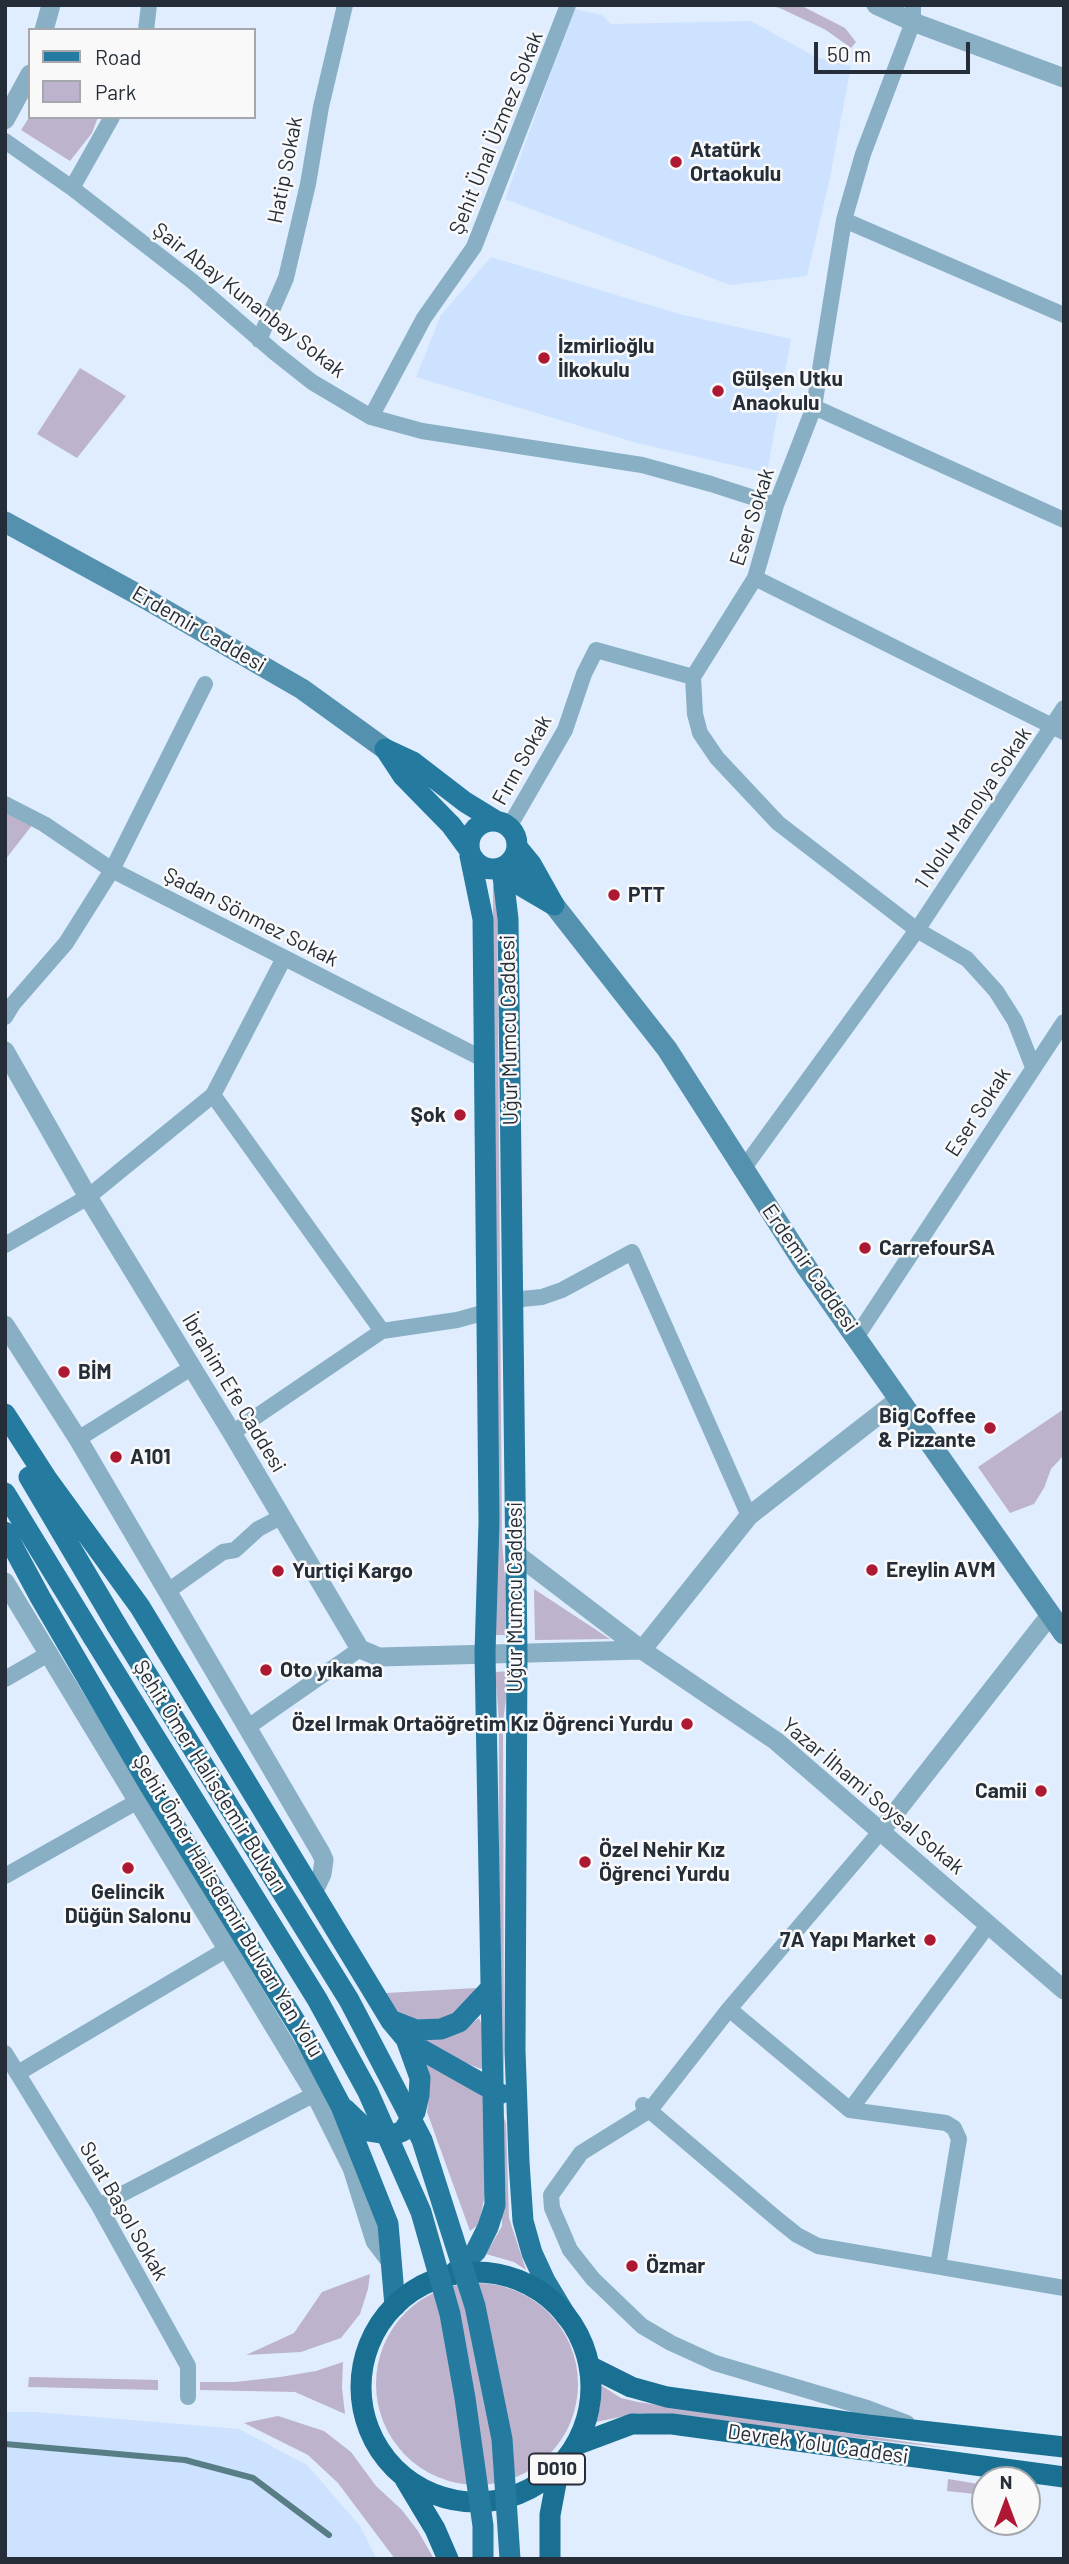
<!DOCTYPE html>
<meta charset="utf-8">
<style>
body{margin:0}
#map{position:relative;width:1069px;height:2564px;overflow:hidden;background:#dfedff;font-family:Barlow,sans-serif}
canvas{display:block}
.frame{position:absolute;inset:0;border:7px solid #242d38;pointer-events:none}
.legend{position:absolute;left:28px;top:28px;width:228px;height:91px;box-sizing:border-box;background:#f9f9f9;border:2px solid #a4a7ac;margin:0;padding:9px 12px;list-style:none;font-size:21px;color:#242d38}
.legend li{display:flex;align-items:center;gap:14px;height:35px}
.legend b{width:35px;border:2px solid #a4a7ac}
.north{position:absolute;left:971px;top:2466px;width:70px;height:70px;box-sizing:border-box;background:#f9f9f9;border:2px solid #a4a7ac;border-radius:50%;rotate:0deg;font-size:19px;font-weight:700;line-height:28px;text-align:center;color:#242d38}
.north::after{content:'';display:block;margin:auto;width:24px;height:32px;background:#ad1833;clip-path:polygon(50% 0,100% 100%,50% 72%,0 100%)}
.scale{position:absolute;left:814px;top:42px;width:156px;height:32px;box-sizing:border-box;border:4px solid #242d38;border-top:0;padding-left:9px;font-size:21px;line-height:24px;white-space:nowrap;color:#242d38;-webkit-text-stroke:5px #f9f9f9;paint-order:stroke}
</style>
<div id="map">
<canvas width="1069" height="2564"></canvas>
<div class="frame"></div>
<ul class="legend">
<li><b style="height:9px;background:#247b9f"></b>Road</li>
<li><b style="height:19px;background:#beb3cc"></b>Park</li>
</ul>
<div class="north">N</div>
<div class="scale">50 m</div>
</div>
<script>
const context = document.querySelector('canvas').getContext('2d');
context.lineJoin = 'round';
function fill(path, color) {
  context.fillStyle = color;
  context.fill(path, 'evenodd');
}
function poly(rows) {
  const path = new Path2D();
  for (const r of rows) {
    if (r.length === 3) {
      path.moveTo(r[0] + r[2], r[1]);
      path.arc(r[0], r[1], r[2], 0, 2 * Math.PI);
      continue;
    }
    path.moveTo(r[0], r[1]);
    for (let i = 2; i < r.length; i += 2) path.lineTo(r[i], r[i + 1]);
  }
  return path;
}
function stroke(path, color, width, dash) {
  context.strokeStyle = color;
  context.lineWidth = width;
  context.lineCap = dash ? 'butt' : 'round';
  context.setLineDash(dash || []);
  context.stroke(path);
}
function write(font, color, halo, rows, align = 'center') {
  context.font = font + ' Barlow,sans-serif';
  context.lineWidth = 5;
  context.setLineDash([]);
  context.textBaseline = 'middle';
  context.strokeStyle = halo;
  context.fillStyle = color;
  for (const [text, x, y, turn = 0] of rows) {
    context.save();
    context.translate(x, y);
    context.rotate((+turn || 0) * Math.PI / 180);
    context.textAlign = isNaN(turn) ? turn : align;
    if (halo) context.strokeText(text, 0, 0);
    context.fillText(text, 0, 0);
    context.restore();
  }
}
const built = poly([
 [574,9,602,15,611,24,751,21,816,57,851,66,829,182,807,276,730,285,505,199],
 [491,257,679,314,791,339,767,473,637,443,416,377,441,315],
 [5,2412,34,2412,239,2429,307,2465,360,2526,377,2559,5,2559]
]);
const green = poly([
 [770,5,800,5,845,28,856,42,851,48,826,30,782,9],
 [30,116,30,117,98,117,92,133,70,161,21,130],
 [80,368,126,396,77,458,37,434],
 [5,811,33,824,5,860],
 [493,886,497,887,502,1542,510,1635,495,1635],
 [1064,1409,1064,1455,1051,1469,1044,1488,1034,1504,1010,1513,978,1467],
 [534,1589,610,1639,535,1640],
 [510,1671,503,1721,504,2088,498,2084,499,1721,495,1672],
 [476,1988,472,1999,449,2020,405,2020,394,2009,386,1993],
 [479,2018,483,2028,485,2065,481,2069,439,2052,419,2035,463,2030],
 [424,2060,485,2097,485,2194,479,2224,470,2231,427,2112,430,2083],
 [502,2113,506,2123,509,2218,526,2270,514,2262,486,2254,502,2226],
 [370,2274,368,2289,360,2314,341,2338,301,2352,246,2355,294,2333,322,2292],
 [477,2384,101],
 [343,2362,342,2388,345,2414,295,2392,200,2390,200,2382,235,2382,280,2377,316,2371],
 [29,2377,158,2380,158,2390,28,2387],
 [599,2384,621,2398,638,2402,955,2449,639,2413,596,2422,600,2407],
 [278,2416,324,2431,351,2452,376,2486,402,2510,418,2531,434,2559,395,2559,338,2483,308,2455,244,2423],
 [948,2479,985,2485,985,2495,947,2491]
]);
const stream = poly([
 [5,2444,185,2460,253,2478,329,2535]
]);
const minor = poly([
 [913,5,913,22,863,154,844,220,814,407,776,505,755,578,693,677,695,714,700,733,717,758,778,823,917,930,967,959,996,991,1015,1021,1033,1067],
 [146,30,149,5],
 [5,141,72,188,192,281,274,352,312,382,371,417,422,431,642,465,711,484,776,505],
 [72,188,112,117],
 [844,220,1064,315],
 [259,340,286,278,308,184,321,107,345,5],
 [814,407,1064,520],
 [371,417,424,318,474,247,568,5],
 [755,578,1064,732],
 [5,804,44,824,112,870,483,1059],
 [509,827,565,730,584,674,596,650,693,677],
 [5,1017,13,1004,66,943,112,870,205,684],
 [213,1095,382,1331],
 [743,1169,917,930,1064,708],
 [5,1245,88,1197,213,1095,284,958],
 [512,1300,542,1297,562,1290,632,1252,749,1516],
 [857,1336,1064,1022],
 [232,1433,382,1331,457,1320,486,1312],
 [78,1439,191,1368],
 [168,1591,223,1552,235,1550,258,1529,281,1517],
 [5,1679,50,1653],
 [248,1727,360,1649],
 [881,1831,729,2009,650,2110,581,2153,551,2195,552,2208,570,2250,593,2279,642,2326,671,2343,715,2363,867,2408,907,2423],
 [5,1876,138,1801],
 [729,2009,850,2110,946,2123,954,2128,959,2139,938,2266],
 [5,2053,99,2206,188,2366,188,2397],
 [18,2073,229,1948],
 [643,2105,777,2219,797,2235,818,2246,1064,2288],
 [850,2110,989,1924],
 [99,2206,315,2094]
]);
const tertiary = poly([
 [876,5,913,22,1064,78],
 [44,30,51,5],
 [5,120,30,74],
 [5,1051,88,1197,232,1433,360,1649,379,1657,642,1650],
 [5,1325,78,1439,321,1853,324,1860,322,1874,314,1891],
 [515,1553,642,1650,776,1741,1064,1990],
 [5,1582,315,2094,352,2168,375,2241,391,2262],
 [642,1650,749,1516,899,1399],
 [881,1831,1051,1614]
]);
const secondary = poly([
 [5,522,146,599,302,689,385,749],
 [554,905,667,1049,807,1268,1064,1634]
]);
const primary = poly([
 [385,749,413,762,465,802,496,821],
 [386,750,403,776,451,825,468,848],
 [493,845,24],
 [517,847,531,864,554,905],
 [508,865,523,887,552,904],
 [502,868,508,919,517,1653,515,2050,519,2162,523,2221,532,2253,545,2281,566,2316],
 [5,1414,47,1479,140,1607,391,2021,406,2039,422,2050,500,2094],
 [29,1477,117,1626],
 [5,1493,93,1637],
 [5,1532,40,1597,150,1786,303,2034,341,2106,388,2224,395,2306],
 [393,2021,416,2030,441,2029,459,2022,490,1989],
 [345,2109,368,2131,393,2135,403,2131,415,2112,419,2095,420,2078,406,2039],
 [452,2275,476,2251,488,2227,495,2205,485,1653,489,1522,483,919,470,856]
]);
const trunk = poly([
 [476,2387,115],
 [589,2366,631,2387,667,2397,868,2425,1064,2447],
 [576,2445,632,2424,672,2424,1064,2477],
 [405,2479,435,2529,448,2559],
 [550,2559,550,2515,559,2467]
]);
const primaryBridge = poly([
 [117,1626,349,2000,422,2140,475,2306,502,2439,510,2559],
 [93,1637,317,1999,368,2092,421,2212,450,2314,465,2398,483,2526,483,2559]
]);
const markers = [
 [676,162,7,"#ad1833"],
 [544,358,7,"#ad1833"],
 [718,391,7,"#ad1833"],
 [614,895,7,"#ad1833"],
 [460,1115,7,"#ad1833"],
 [865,1248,7,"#ad1833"],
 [64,1372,7,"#ad1833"],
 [990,1428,7,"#ad1833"],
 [116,1457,7,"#ad1833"],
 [872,1570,7,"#ad1833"],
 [278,1571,7,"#ad1833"],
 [266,1670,7,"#ad1833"],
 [687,1724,7,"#ad1833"],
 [1041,1791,7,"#ad1833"],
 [585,1862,7,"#ad1833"],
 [128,1868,7,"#ad1833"],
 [930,1940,7,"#ad1833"],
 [632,2266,7,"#ad1833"]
];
const shields = [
 [557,2469,56]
];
const shieldNames = [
 ["D010",557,2469]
];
const streetNames = [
 ["Şehit Ünal Üzmez Sokak",496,133,-68],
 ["Hatip Sokak",285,170,-79],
 ["Şair Abay Kunanbay Sokak",249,300,38],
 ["Eser Sokak",752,517,-72],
 ["Erdemir Caddesi",199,629,30],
 ["Fırın Sokak",522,760,-61],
 ["1 Nolu Manolya Sokak",973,808,-56],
 ["Şadan Sönmez Sokak",251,917,27],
 ["Uğur Mumcu Caddesi",509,1030,-91],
 ["Eser Sokak",978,1112,-57],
 ["Erdemir Caddesi",810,1268,55],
 ["İbrahim Efe Caddesi",234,1393,59],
 ["Uğur Mumcu Caddesi",515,1597,-90],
 ["Şehit Ömer Halisdemir Bulvarı",210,1776,58],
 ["Yazar İlhami Soysal Sokak",873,1796,40],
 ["Şehit Ömer Halisdemir Bulvarı Yan Yolu",228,1906,59],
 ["Suat Başol Sokak",124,2211,60],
 ["Devrek Yolu Caddesi",818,2444,8]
];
const poiNames = [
 ["Atatürk",690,150],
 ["Ortaokulu",690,174],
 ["İzmirlioğlu",558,346],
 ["İlkokulu",558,370],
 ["Gülşen Utku",732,379],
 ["Anaokulu",732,403],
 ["PTT",628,895],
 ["Şok",446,1115,"right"],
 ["CarrefourSA",879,1248],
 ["BİM",78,1372],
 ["Big Coffee",976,1416,"right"],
 ["& Pizzante",976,1440,"right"],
 ["A101",130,1457],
 ["Ereylin AVM",886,1570],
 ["Yurtiçi Kargo",292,1571],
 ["Oto yıkama",280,1670],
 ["Özel Irmak Ortaöğretim Kız Öğrenci Yurdu",673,1724,"right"],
 ["Camii",1027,1791,"right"],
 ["Özel Nehir Kız",599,1850],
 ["Öğrenci Yurdu",599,1874],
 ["Gelincik",128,1892,"center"],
 ["Düğün Salonu",128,1916,"center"],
 ["7A Yapı Market",916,1940,"right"],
 ["Özmar",646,2266]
];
fill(built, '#cde2ff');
fill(green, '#beb3cc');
stroke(stream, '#577d85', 6);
stroke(minor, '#88afc3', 16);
stroke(tertiary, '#88afc3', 19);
stroke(secondary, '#5491af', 21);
stroke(primary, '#247b9f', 21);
stroke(trunk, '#1a7093', 21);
stroke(primaryBridge, '#247b9f', 21);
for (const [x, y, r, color] of markers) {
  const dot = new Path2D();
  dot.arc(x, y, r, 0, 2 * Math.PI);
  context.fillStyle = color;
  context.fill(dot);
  stroke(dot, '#f9f9f9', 2.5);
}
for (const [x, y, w] of shields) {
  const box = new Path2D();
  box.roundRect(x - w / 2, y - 15.5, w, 31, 5);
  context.fillStyle = '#f9f9f9';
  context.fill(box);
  stroke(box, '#242d38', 2);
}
write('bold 19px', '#242d38', null, shieldNames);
write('21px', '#242d38', '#f9f9f9', streetNames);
write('bold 21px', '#242d38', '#f9f9f9', poiNames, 'left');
</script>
